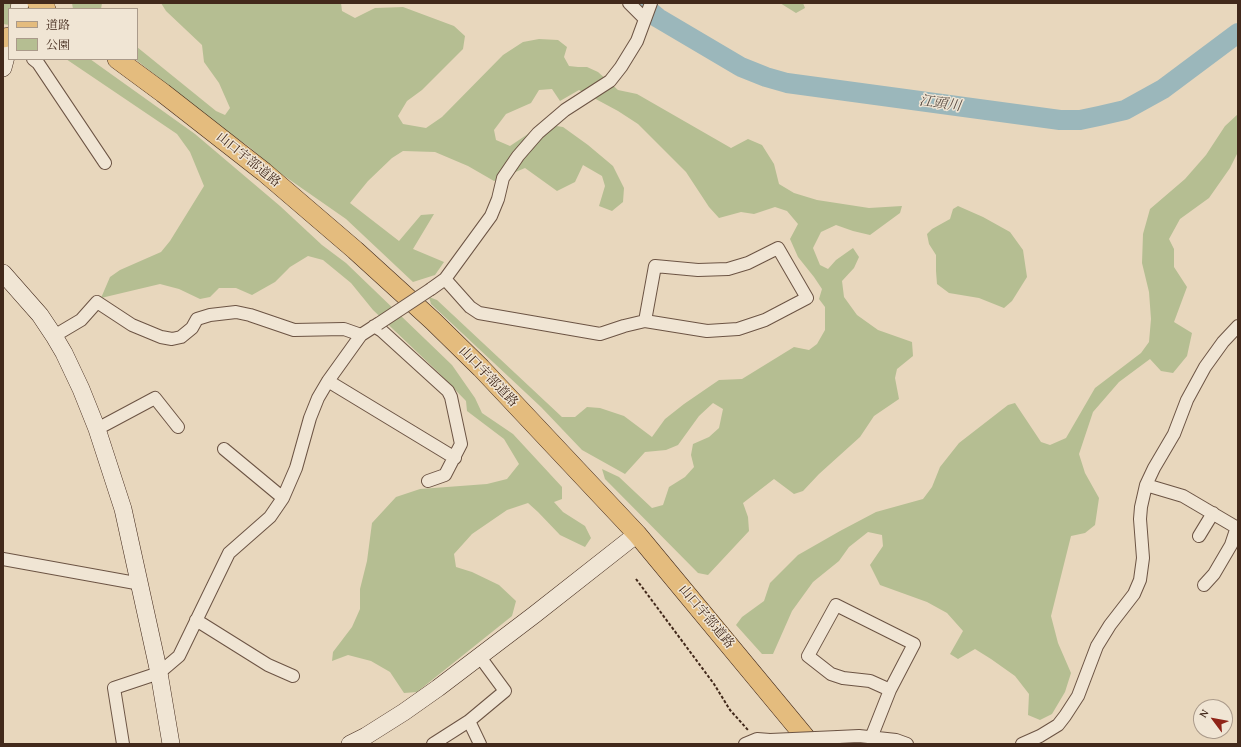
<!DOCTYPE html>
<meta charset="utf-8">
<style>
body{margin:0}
#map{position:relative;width:1241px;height:747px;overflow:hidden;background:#e8d7bd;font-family:"Gentium Book Plus","Noto Serif JP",serif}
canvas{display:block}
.frame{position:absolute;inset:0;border:4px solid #42291b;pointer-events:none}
.legend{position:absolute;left:8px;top:8px;width:130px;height:52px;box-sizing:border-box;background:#f0e5d4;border:1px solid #aa9a8a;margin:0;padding:5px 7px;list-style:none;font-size:12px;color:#42291b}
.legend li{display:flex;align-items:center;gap:8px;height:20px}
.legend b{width:20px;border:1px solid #aa9a8a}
.north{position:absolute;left:1193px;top:699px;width:40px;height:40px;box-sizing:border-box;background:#f0e5d4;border:1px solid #aa9a8a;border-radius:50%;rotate:302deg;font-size:11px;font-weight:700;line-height:16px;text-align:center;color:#42291b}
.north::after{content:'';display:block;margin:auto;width:14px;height:18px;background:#8f2418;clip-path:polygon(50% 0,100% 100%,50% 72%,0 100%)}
</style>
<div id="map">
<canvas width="1241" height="747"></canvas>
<div class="frame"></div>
<ul class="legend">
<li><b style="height:5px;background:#e4bc7e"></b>道路</li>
<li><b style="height:11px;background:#b5be92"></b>公園</li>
</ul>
<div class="north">N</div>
</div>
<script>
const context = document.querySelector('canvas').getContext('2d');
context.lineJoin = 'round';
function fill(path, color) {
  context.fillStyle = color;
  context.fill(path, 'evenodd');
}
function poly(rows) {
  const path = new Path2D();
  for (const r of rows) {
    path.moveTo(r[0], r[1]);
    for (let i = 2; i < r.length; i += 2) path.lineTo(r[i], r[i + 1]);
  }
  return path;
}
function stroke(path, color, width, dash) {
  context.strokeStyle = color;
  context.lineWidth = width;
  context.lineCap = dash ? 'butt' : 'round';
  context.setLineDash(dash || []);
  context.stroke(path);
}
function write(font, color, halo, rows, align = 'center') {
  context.font = font + ' "Gentium Book Plus","Noto Serif JP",serif';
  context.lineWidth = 3;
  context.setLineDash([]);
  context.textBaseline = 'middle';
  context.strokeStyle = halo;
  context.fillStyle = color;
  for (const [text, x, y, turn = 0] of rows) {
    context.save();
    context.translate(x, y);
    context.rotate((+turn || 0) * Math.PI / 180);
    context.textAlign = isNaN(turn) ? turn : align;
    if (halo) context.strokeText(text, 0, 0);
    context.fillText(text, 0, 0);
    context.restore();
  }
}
const green = poly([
 [3,3,11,3,21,9,9,9,9,25,3,24],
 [72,3,102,3,101,9,73,9],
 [161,3,341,3,342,11,355,18,375,8,403,7,454,26,465,36,463,49,422,90,407,101,398,116,403,124,426,128,442,117,503,55,523,42,539,39,558,40,567,47,564,57,569,66,578,67,587,67,598,72,618,90,637,94,731,148,748,139,762,145,774,164,779,184,794,193,817,200,869,208,902,206,900,213,870,235,853,231,836,225,821,232,813,248,820,265,828,269,836,260,853,248,859,257,854,268,842,281,844,297,857,315,878,330,912,342,913,356,897,369,895,378,899,399,874,416,860,437,819,474,803,491,794,494,774,479,743,503,748,517,749,531,708,575,698,573,605,479,602,469,619,477,652,508,663,505,669,487,685,477,694,467,691,455,693,444,709,437,719,428,723,409,713,403,699,416,678,445,666,450,645,452,625,474,582,450,541,407,431,304,429,297,437,300,562,417,575,417,587,407,600,408,624,416,652,437,665,419,684,404,719,380,742,379,794,347,809,350,817,344,825,330,825,307,819,299,822,289,814,277,798,257,790,239,798,224,787,211,775,207,754,214,741,212,719,218,709,207,686,172,638,124,618,111,579,90,560,101,552,89,539,90,531,103,506,114,494,130,496,140,510,146,543,124,563,127,588,145,613,166,624,188,623,202,612,211,599,206,605,186,602,176,583,165,575,182,557,191,525,168,494,181,468,166,435,152,403,151,392,158,368,181,350,203,399,241,421,215,434,214,413,249,444,262,435,275,413,282,346,219,280,173,248,146,229,133,135,59,137,59,137,47,216,111,225,115,230,108,219,83,204,62,202,45,166,11],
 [780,3,803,3,805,8,796,13],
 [66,59,90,59,195,134,280,206,322,245,346,263,452,365,475,398,482,413,513,434,562,487,562,499,554,502,563,512,585,526,591,538,585,547,560,535,538,512,528,503,507,510,472,534,454,554,456,567,472,572,499,585,516,601,512,616,417,692,404,693,390,672,371,661,348,655,332,661,333,652,352,627,360,609,360,589,367,561,372,523,396,497,420,489,487,484,507,479,519,464,504,439,467,411,466,401,439,373,373,310,351,283,323,260,308,256,290,267,275,282,252,295,236,288,219,288,210,297,200,299,179,289,160,284,101,298,110,277,120,270,161,252,170,241,204,186,190,152,177,134],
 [1238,114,1238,152,1230,168,1209,198,1180,219,1169,239,1174,249,1174,267,1187,287,1174,322,1192,333,1187,356,1173,373,1161,371,1150,359,1119,382,1093,412,1079,454,1085,473,1099,498,1095,525,1085,533,1071,536,1051,616,1058,643,1071,673,1065,692,1052,714,1040,720,1028,715,1029,694,1015,676,991,659,975,649,958,659,950,654,963,631,947,613,927,602,880,585,870,565,883,546,882,535,868,532,849,547,839,561,813,582,792,611,773,654,762,654,736,625,742,617,764,601,770,583,798,555,840,531,876,512,923,499,932,487,940,467,959,443,1008,405,1015,403,1041,442,1050,445,1066,438,1095,388,1141,353,1149,342,1151,319,1149,292,1142,263,1143,234,1150,209,1185,179,1206,155,1225,126],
 [958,206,983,217,1010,232,1023,250,1027,277,1012,301,1004,308,979,298,949,293,937,284,936,271,936,255,929,244,927,234,932,229,950,219,953,209]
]);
const river = poly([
 [640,3,658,18,741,67,766,77,787,83,1060,120,1080,120,1099,116,1125,110,1163,89,1238,33]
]);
const path = poly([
 [636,579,714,684,730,710,748,730]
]);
const street = poly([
 [629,3,645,19],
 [33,59,38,63,105,163],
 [445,279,470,307,479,313,600,334,624,326,645,321,707,331,738,329,765,320,807,298,778,248,748,263,728,269,698,270,655,266,645,321],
 [431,289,445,279,491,216,498,199,503,178,518,156,538,133,565,110,610,81,621,67,637,41,651,3],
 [374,326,382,331,448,391,451,397,461,444,445,475,428,481],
 [54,336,81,320,97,302,132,325,161,337,172,339,181,337,192,328,197,319,210,315,236,312,250,315,294,330,344,329,361,335],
 [328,381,455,458],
 [97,429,155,398,178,427],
 [224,449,283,498],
 [1146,485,1183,496,1234,526,1236,530,1231,545,1214,574,1204,585],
 [1199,536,1213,513],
 [3,559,141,584],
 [196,620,268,665,293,676],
 [469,721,480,744],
 [838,737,859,736,896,740,907,744],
 [871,738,890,690,914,644,836,605,808,656,831,674,843,678,870,681,890,690],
 [123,744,114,688,159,673,179,656,229,553,270,517,283,498,296,468,310,418,318,398,328,381,361,335,378,324],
 [433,744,469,721,505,691,480,657],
 [745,744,757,739,770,740],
 [1022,744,1040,736,1058,725,1065,716,1078,696,1097,646,1110,625,1134,594,1140,580,1143,558,1140,519,1141,507,1146,485,1154,468,1174,434,1187,400,1205,367,1223,342,1238,326]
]);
const secondary = poly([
 [19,9,20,3],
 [3,68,9,45],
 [3,273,40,315,54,336,64,353,81,389,97,429,123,509,159,673,171,744],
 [350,744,366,736,404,712,438,688,534,615,637,534]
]);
const primary = poly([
 [37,3,46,9],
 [3,38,9,37],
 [117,59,163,93,264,172,355,250,433,321,481,368,637,534,811,744]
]);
const streetBridge = poly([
 [378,324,431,289],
 [770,740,838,737]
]);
const streetNames = [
 ["山口宇部道路",248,160,39],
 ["山口宇部道路",488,377,46],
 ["山口宇部道路",706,617,50]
];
const waterNames = [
 ["江頭川",940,104,8]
];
fill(green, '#b5be92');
stroke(river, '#9bb7bb', 20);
stroke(street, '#6c5444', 14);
stroke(secondary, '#42291b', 18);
stroke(primary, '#42291b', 20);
stroke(path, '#42291b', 2, [3, 2]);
stroke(street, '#f0e5d4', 12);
stroke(secondary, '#f0e5d4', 17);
stroke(primary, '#e4bc7e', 19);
stroke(streetBridge, '#6c5444', 14, []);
stroke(streetBridge, '#f0e5d4', 12);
write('13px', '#42291b', '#f0e5d4', streetNames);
write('italic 14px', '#584c43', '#f0e5d4', waterNames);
</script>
